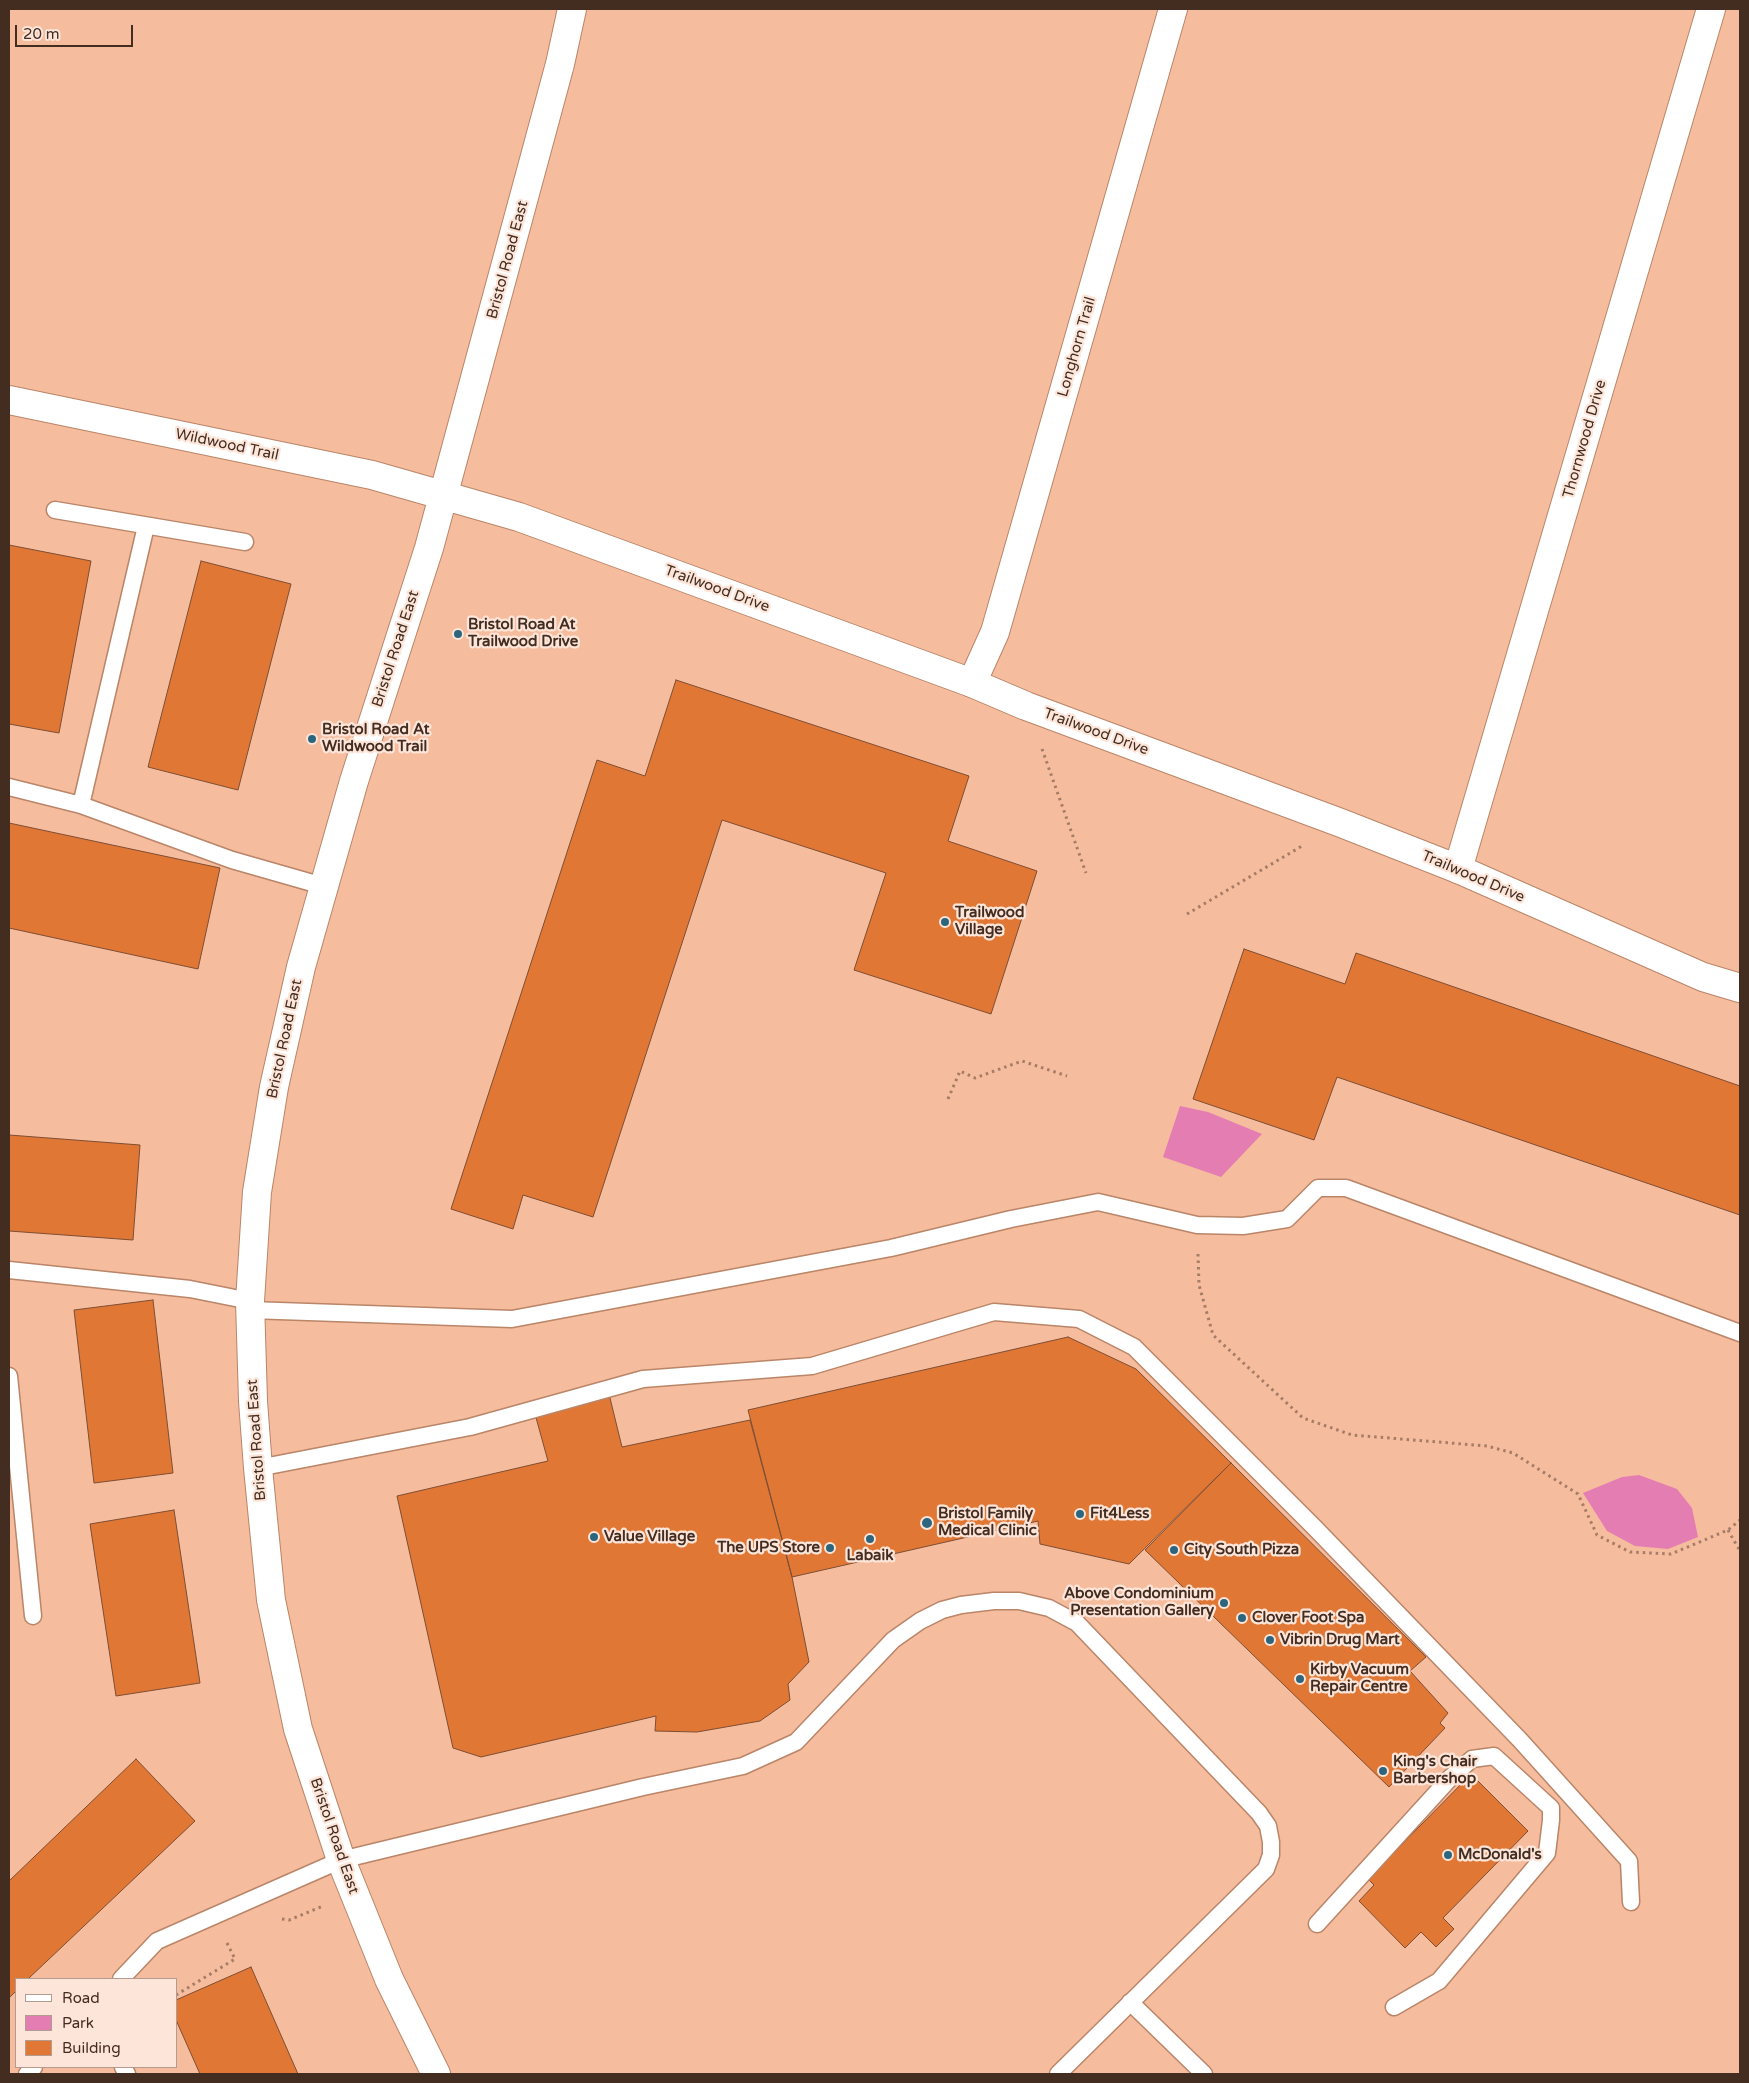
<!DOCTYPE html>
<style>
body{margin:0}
#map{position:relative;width:1749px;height:2083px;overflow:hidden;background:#f5bc9e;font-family:"Varela Round",sans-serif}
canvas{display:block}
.frame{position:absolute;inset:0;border:10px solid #432d21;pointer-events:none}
.legend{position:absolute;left:15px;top:1978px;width:162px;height:90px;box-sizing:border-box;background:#fde5d9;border:1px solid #b39b8f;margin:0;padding:6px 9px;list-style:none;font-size:15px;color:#432d21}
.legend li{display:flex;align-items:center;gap:10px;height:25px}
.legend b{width:25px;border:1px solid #b39b8f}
.scale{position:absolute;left:15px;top:25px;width:118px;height:22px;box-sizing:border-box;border:2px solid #432d21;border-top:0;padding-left:6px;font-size:15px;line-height:18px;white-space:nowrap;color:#432d21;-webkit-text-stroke:4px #fde5d9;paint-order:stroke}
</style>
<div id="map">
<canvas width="1749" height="2083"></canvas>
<div class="frame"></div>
<ul class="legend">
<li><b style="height:6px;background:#fff"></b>Road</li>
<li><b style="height:14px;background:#e47eb2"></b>Park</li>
<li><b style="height:14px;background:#e17735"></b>Building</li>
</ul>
<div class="scale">20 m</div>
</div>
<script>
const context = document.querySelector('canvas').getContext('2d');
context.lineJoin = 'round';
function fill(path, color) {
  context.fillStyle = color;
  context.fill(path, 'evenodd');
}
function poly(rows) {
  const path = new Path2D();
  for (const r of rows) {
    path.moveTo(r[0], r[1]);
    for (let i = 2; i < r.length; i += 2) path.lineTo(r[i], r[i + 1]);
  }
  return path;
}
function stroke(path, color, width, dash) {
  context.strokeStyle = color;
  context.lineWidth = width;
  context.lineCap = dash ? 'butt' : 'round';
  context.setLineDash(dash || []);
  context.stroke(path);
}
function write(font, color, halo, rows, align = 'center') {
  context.font = font + ' "Varela Round",sans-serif';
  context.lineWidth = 4.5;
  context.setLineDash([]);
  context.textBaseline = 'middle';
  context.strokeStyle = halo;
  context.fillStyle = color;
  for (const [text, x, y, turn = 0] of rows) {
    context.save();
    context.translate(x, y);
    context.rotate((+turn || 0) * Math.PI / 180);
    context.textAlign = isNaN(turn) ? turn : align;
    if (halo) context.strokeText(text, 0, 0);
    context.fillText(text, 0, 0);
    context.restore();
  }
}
const green = poly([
 [1180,1106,1208,1112,1262,1134,1221,1177,1163,1157],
 [1639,1475,1677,1489,1692,1508,1698,1537,1668,1549,1635,1546,1607,1531,1583,1493,1622,1477]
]);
const building = poly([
 [9,545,91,561,59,733,9,724,9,545],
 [201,561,291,584,238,790,148,767,201,561],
 [676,680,969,776,948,841,1037,871,991,1014,854,970,886,873,722,820,593,1217,523,1195,513,1229,451,1209,597,760,645,776,676,680],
 [9,823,220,868,198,969,9,928,9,823],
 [1244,949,1345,984,1356,953,1740,1086,1740,1215,1337,1077,1314,1140,1193,1099,1244,949],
 [9,1135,140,1145,133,1240,9,1231,9,1135],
 [153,1300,173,1473,94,1483,74,1310,153,1300],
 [1068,1337,1136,1369,1231,1463,1129,1564,1040,1544,1038,1521,792,1577,748,1410,1068,1337],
 [609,1394,622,1447,750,1420,792,1577,809,1662,788,1684,790,1700,760,1721,697,1732,655,1731,656,1716,481,1757,453,1748,397,1496,548,1461,535,1414,609,1394],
 [1231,1463,1426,1657,1410,1671,1448,1713,1440,1723,1445,1728,1389,1787,1145,1550,1231,1463],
 [174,1510,200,1683,116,1696,90,1524,174,1510],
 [136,1759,195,1821,28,1979,16,1979,16,1991,9,1998,9,1881,136,1759],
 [1471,1774,1528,1831,1443,1918,1454,1929,1436,1947,1421,1932,1405,1948,1359,1901,1374,1885,1368,1879,1471,1774],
 [251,1967,298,2074,200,2074,176,2020,176,2000,251,1967]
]);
const path = poly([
 [1042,749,1086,873],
 [1187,914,1302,846],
 [948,1099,960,1071,975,1078,1022,1061,1067,1076],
 [1198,1254,1199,1285,1213,1335,1303,1418,1352,1435,1487,1446,1513,1453,1578,1494,1597,1535,1630,1552,1671,1554,1728,1530,1740,1520],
 [1728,1530,1740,1551],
 [282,1919,289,1920,323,1906],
 [176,1995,235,1959,226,1941]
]);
const service = poly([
 [55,510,245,542],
 [9,787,81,805,232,860,323,886],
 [81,805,146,526],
 [9,1270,190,1289,250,1301],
 [250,1310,512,1319,891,1248,1011,1219,1098,1202,1197,1225,1243,1226,1287,1219,1318,1188,1346,1188,1740,1333],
 [9,1376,33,1616],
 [258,1468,470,1427,643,1379,812,1366,994,1312,1079,1319,1134,1347,1315,1528,1520,1740,1629,1861,1631,1902],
 [1317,1924,1451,1777,1472,1759,1494,1756,1551,1808,1551,1820,1547,1853,1439,1981,1394,2007],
 [121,1979,157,1941,341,1860,643,1787,743,1766,796,1742,893,1640,920,1621,942,1610,961,1605,994,1601,1019,1601,1049,1608,1077,1623,1259,1813,1268,1826,1271,1842,1271,1855,1266,1869,1058,2074],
 [1130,2002,1204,2074],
 [123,2067,127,2074],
 [27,2074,34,2067]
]);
const minor = poly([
 [972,683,995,632,1173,9],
 [1458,869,1711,9]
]);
const tertiary = poly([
 [9,400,372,475,519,517,972,683,1026,706,1341,823,1458,869,1703,977,1740,988],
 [436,2074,389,1979,341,1860,298,1729,271,1600,258,1468,253,1401,250,1301,257,1192,274,1087,301,967,354,781,429,548,560,64,572,9]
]);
const markers = [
 [458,634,5,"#2b657e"],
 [312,739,5,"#2b657e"],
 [945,922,5,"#2b657e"],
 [1080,1514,5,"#2b657e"],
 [927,1523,6,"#2b657e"],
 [594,1537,5,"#2b657e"],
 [870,1539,5,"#2b657e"],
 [830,1548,5,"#2b657e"],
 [1174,1550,5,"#2b657e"],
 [1224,1603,5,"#2b657e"],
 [1242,1618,5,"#2b657e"],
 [1270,1640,5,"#2b657e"],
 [1300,1679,5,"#2b657e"],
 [1383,1771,5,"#2b657e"],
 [1448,1855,5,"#2b657e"]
];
const streetNames = [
 ["Bristol Road East",508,260,-75],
 ["Longhorn Trail",1077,347,-74],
 ["Thornwood Drive",1585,439,-74],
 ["Wildwood Trail",227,445,12],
 ["Trailwood Drive",717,589,20],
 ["Bristol Road East",396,649,-72],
 ["Trailwood Drive",1096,732,20],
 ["Trailwood Drive",1473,877,23],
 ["Bristol Road East",285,1039,-78],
 ["Bristol Road East",257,1440,-94],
 ["Bristol Road East",334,1836,71]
];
const poiNames = [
 ["Bristol Road At",468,625],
 ["Trailwood Drive",468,642],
 ["Bristol Road At",322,730],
 ["Wildwood Trail",322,747],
 ["Trailwood",955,913],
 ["Village",955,930],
 ["Bristol Family",938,1514],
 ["Medical Clinic",938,1531],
 ["Fit4Less",1090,1514],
 ["Value Village",604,1537],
 ["The UPS Store",820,1548,"right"],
 ["City South Pizza",1184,1550],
 ["Labaik",870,1556,"center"],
 ["Above Condominium",1214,1594,"right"],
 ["Presentation Gallery",1214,1611,"right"],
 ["Clover Foot Spa",1252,1618],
 ["Vibrin Drug Mart",1280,1640],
 ["Kirby Vacuum",1310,1670],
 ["Repair Centre",1310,1687],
 ["King's Chair",1393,1762],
 ["Barbershop",1393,1779],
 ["McDonald's",1458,1855]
];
fill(green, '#e47eb2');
fill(building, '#e17735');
stroke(building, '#7e4d32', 1);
stroke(service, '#ba8568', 19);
stroke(minor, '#ba8568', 30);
stroke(tertiary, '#ba8568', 30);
stroke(path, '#a57c66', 3, [2.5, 4]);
stroke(service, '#fff', 16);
stroke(minor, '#fff', 28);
stroke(tertiary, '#fff', 28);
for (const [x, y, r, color] of markers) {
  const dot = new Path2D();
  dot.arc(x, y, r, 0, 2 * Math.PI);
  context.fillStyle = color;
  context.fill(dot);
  stroke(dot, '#fde5d9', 2);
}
write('15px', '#432d21', '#fde5d9', streetNames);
write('bold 15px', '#432d21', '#fde5d9', poiNames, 'left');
</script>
